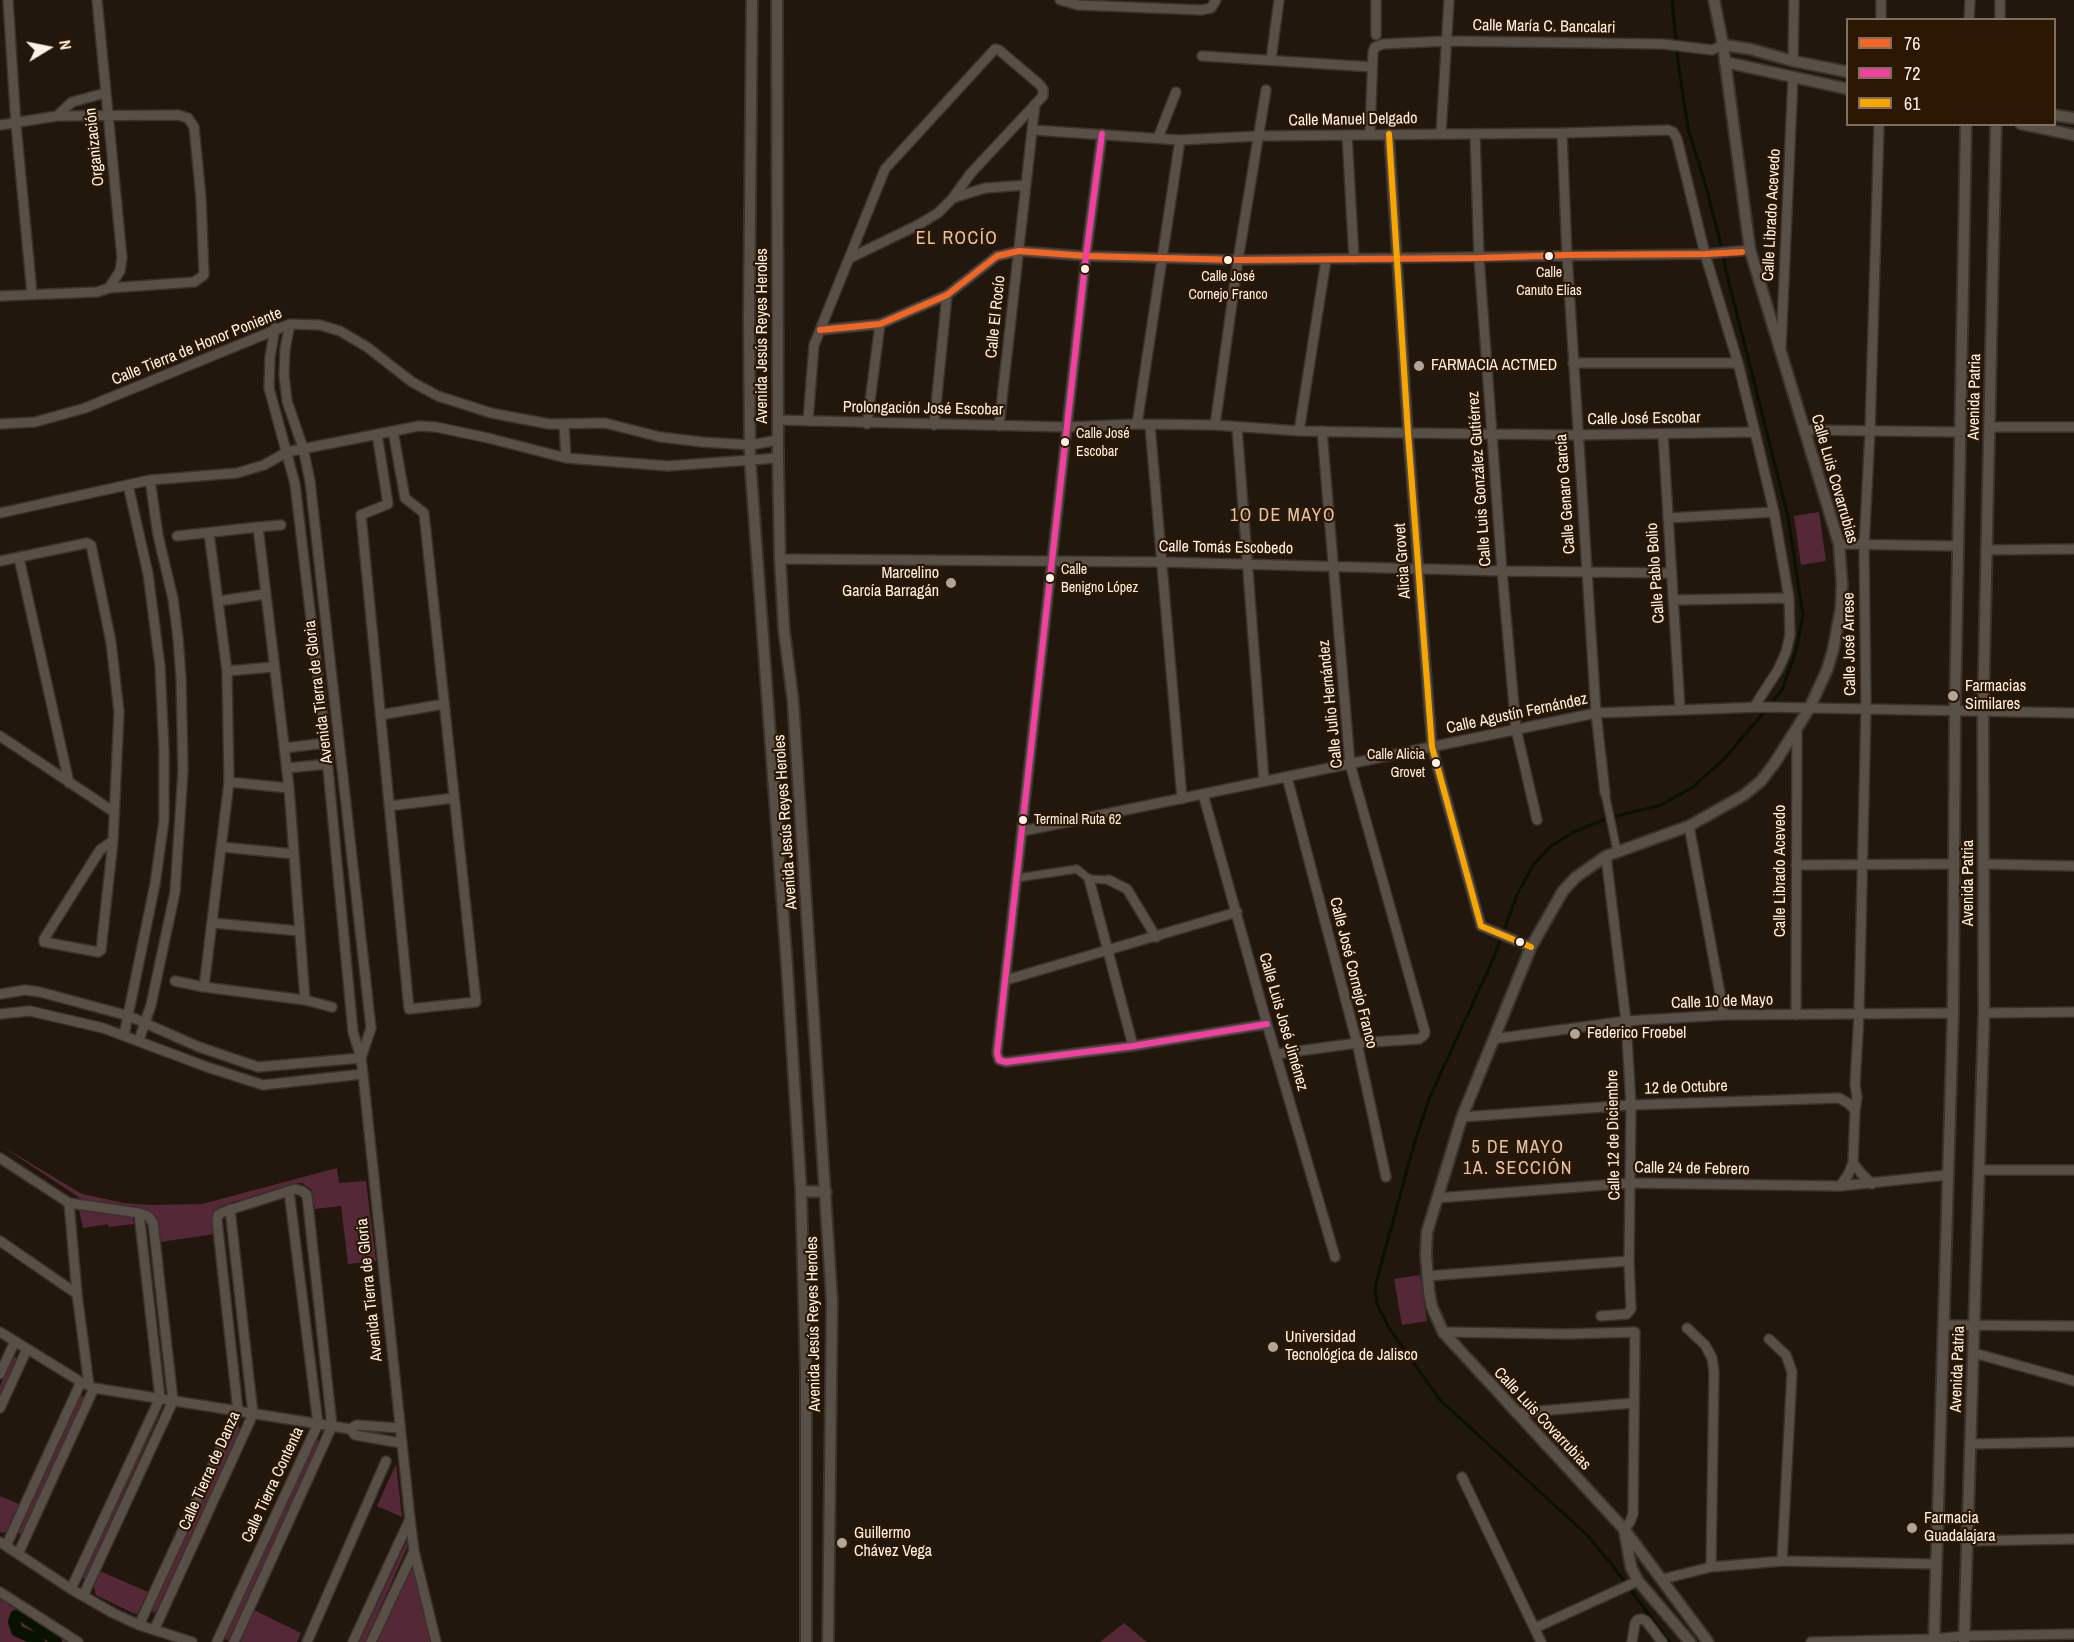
<!DOCTYPE html>
<meta charset="utf-8">
<style>
body{margin:0}
#map{position:relative;width:2074px;height:1642px;overflow:hidden;background:#22170c;font-family:"Archivo Narrow",sans-serif}
canvas{display:block}
.legend{position:absolute;left:1846px;top:18px;width:210px;height:108px;box-sizing:border-box;background:#2c1702;border:2px solid #806f5e;margin:0;padding:8px 10px;list-style:none;font-size:18px;color:#fef2e7}
.legend li{display:flex;align-items:center;gap:12px;height:30px}
.legend b{width:30px;border:2px solid #806f5e}
.north{position:absolute;left:18px;top:18px;width:60px;height:60px;-webkit-text-stroke:4px #2c1702;paint-order:stroke;rotate:80deg;font-size:16px;font-weight:700;line-height:24px;text-align:center;color:#fef2e7}
.north::after{content:'';display:block;margin:auto;width:21px;height:27px;background:#fef2e7;clip-path:polygon(50% 0,100% 100%,50% 72%,0 100%)}
</style>
<div id="map">
<canvas width="2074" height="1642"></canvas>
<ul class="legend">
<li><b style="height:8px;background:#f26522"></b>76</li>
<li><b style="height:8px;background:#f240a1"></b>72</li>
<li><b style="height:8px;background:#f7a600"></b>61</li>
</ul>
<div class="north">N</div>
</div>
<script>
const context = document.querySelector('canvas').getContext('2d');
context.lineJoin = 'round';
function fill(path, color) {
  context.fillStyle = color;
  context.fill(path, 'evenodd');
}
function poly(rows) {
  const path = new Path2D();
  for (const r of rows) {
    path.moveTo(r[0], r[1]);
    for (let i = 2; i < r.length; i += 2) path.lineTo(r[i], r[i + 1]);
  }
  return path;
}
function stroke(path, color, width, dash) {
  context.strokeStyle = color;
  context.lineWidth = width;
  context.lineCap = dash ? 'butt' : 'round';
  context.setLineDash(dash || []);
  context.stroke(path);
}
function write(font, color, halo, rows, align = 'center') {
  context.font = font + ' "Archivo Narrow",sans-serif';
  context.lineWidth = 4.5;
  context.setLineDash([]);
  context.textBaseline = 'middle';
  context.strokeStyle = halo;
  context.fillStyle = color;
  for (const [text, x, y, turn = 0] of rows) {
    context.save();
    context.translate(x, y);
    context.rotate((+turn || 0) * Math.PI / 180);
    context.textAlign = isNaN(turn) ? turn : align;
    if (halo) context.strokeText(text, 0, 0);
    context.fillText(text, 0, 0);
    context.restore();
  }
}
const green = poly([
 [1819,512,1826,561,1801,565,1794,516],
 [0,1145,82,1194,124,1203,149,1205,202,1204,337,1168,339,1183,366,1181,376,1261,348,1264,341,1206,315,1209,312,1190,302,1183,297,1183,220,1206,213,1213,214,1234,161,1242,157,1217,148,1211,83,1200],
 [79,1210,133,1218,134,1224,109,1227,108,1224,83,1228],
 [1420,1275,1427,1321,1402,1325,1394,1279],
 [16,1357,16,1360,0,1395,0,1386,13,1358],
 [81,1396,83,1396,84,1398,22,1533,19,1534,19,1530],
 [160,1413,86,1577,83,1579,82,1576,157,1414],
 [239,1426,240,1430,156,1611,153,1613,152,1608,236,1427],
 [318,1440,320,1443,229,1639,226,1640,225,1637,315,1441],
 [396,1464,402,1517,377,1506],
 [0,1496,19,1504,7,1531,3,1533,0,1532],
 [410,1541,365,1642,359,1642,406,1543],
 [412,1566,431,1642,377,1642],
 [100,1571,148,1592,137,1614,133,1613,96,1595,94,1587],
 [0,1599,57,1636,67,1642,0,1642],
 [254,1610,301,1633,297,1642,241,1642,242,1636],
 [1124,1623,1147,1642,1100,1642]
]);
const stream = poly([
 [1672,0,1678,61,1688,129,1705,183,1720,241,1726,271,1788,517,1803,615,1796,651,1782,690,1770,705],
 [1669,1642,1613,1566,1587,1535,1440,1400,1389,1328,1377,1304,1375,1287,1415,1141,1429,1099,1494,957,1517,895,1533,865,1551,846,1574,832,1608,818,1661,805,1693,787,1724,759,1766,710]
]);
const canal = poly([
 [39,1642,36,1639,17,1631,14,1622,16,1616,23,1616,51,1636,56,1642]
]);
const pedestrian = poly([
 [1605,793,1617,851],
 [1017,878,1077,869,1089,879,1109,880]
]);
const minor = poly([
 [8,0,16,125,32,294],
 [97,0,122,258,120,271,109,288],
 [1060,0,1078,5,1202,10,1211,8,1216,0],
 [1881,20,1881,0],
 [1969,20,1970,0],
 [2000,20,2000,0],
 [1376,35,1376,0],
 [1202,56,1372,67],
 [1271,60,1279,0],
 [1793,61,1794,0],
 [57,116,72,102,105,93],
 [0,125,57,116,178,115,188,118,194,127,201,198,204,275,194,282,109,288,97,292,0,296],
 [1033,130,1180,140,1258,136,1562,133,1668,130,1673,132,1677,139,1705,254,1738,363,1755,432,1774,512,1789,598,1790,635,1786,652,1778,670,1754,707],
 [1562,133,1567,255,1596,713,1605,793],
 [1102,134,1086,256,997,1053,999,1060,1006,1062,1133,1046,1267,1024],
 [1370,134,1373,52,1375,47,1383,44,1447,41,1663,44,1712,50,1723,45],
 [1389,134,1408,433,1432,747,1481,926,1531,947],
 [1441,134,1449,0],
 [1475,134,1479,258,1502,571,1516,729,1537,820],
 [1347,135,1354,259],
 [1158,138,1176,92],
 [953,198,985,188,1026,185],
 [290,324,285,349,284,375,287,401,303,448,310,481,371,1028,361,1058],
 [275,328,270,357,269,388,295,484,325,737,353,1032,361,1058,363,1074,410,1519,414,1551,436,1642],
 [820,330,880,324,947,295,997,256,1019,251,1086,256,1238,260,1705,254,1750,250],
 [1781,348,1793,77],
 [1573,363,1738,363],
 [778,420,1066,427,1137,424,1215,425,1299,431,1408,433,1578,435,1755,432],
 [808,421,814,345,885,169,995,49,999,50,1039,84,1043,89,1043,96,971,173,952,199,938,213,918,225,850,258],
 [0,424,35,422,85,408,290,324,320,325,340,331,367,347,412,382,438,396,491,413,549,424,605,423,660,437,702,442,751,445,778,440],
 [564,424,566,458],
 [867,424,880,324],
 [1137,424,1180,140],
 [934,425,947,295],
 [1150,425,1182,799],
 [1215,425,1238,260,1266,90],
 [999,426,1035,104],
 [1237,427,1264,781],
 [1989,427,2074,427],
 [1804,430,1960,432],
 [1299,431,1326,260],
 [377,434,388,504,361,515,409,1009,476,1002,424,513,405,498,393,431],
 [1663,434,1680,709],
 [0,513,150,480,237,473,264,465,287,452,419,426,436,427,488,438,566,458,668,466,778,458],
 [1668,518,1774,512],
 [258,527,281,525],
 [209,533,227,671,229,782,204,987,305,1000,332,1007],
 [177,536,258,527,289,788,305,1000],
 [1839,544,1958,546],
 [1986,550,2074,549],
 [19,558,69,783],
 [780,559,1162,562,1502,571,1672,573],
 [0,561,87,543,91,545,111,642,119,712,113,841,101,950,98,952,44,942,44,939,100,850,113,841],
 [1673,600,1789,598],
 [219,601,266,594],
 [227,671,274,667],
 [380,715,444,704],
 [0,736,114,812],
 [284,748,326,743],
 [287,768,328,764],
 [1287,777,1357,1043,1386,1177],
 [229,782,289,788],
 [1203,794,1267,1024,1335,1257],
 [389,806,454,798],
 [1689,826,1724,1015],
 [1023,831,1596,713,1761,707,2074,713],
 [222,847,294,854],
 [1984,864,2074,866],
 [1796,865,1955,864],
 [1089,879,1133,1046],
 [1109,880,1127,889,1156,937],
 [213,923,300,931],
 [1006,980,1237,912],
 [175,981,204,987],
 [0,994,25,990,40,992,129,1016,199,1047,258,1067,361,1058],
 [1984,1013,2074,1012],
 [0,1014,30,1011,103,1028,207,1067,263,1085,363,1074],
 [1796,1015,1797,728],
 [124,1035,155,884,164,820,164,751,160,666,148,574,128,485],
 [1493,1039,1626,1021,1724,1015,1953,1013],
 [139,1040,151,1005,175,892,183,771,181,679,178,638,173,599,158,535,150,480],
 [1277,1054,1357,1043,1419,1039,1424,1035,1425,1032,1350,764,1322,431],
 [1462,1117,1631,1105,1839,1098,1848,1103,1855,1110],
 [0,1158,69,1203,139,1213,148,1216,153,1222,173,1401,83,1596],
 [1853,1163,1861,1173,1872,1184],
 [1980,1170,2074,1170],
 [1840,1186,1848,1175,1853,1163,1855,1110,1857,1097,1855,1085,1859,1014,1866,708,1864,546,1870,432,1879,124],
 [1437,1198,1630,1183,1840,1186,1947,1175],
 [69,1203,77,1294,89,1385],
 [0,1241,77,1294],
 [1427,1276,1629,1261],
 [1601,1316,1627,1314,1631,1309,1629,1261,1631,1105,1626,1021,1606,856],
 [1944,1325,2074,1326],
 [1687,1328,1705,1345,1712,1358,1714,1372,1711,1567],
 [0,1332,81,1382,94,1388,350,1429,355,1435,401,1443],
 [1443,1332,1567,1334,1635,1332,1633,1514,1630,1522,1624,1529],
 [1769,1339,1786,1355,1792,1372,1782,1561],
 [1974,1353,2074,1381],
 [0,1374,15,1341],
 [0,1408,27,1349],
 [1516,1413,1633,1403],
 [350,1429,357,1425,399,1428],
 [1971,1444,2074,1442],
 [1462,1477,1541,1642],
 [1967,1541,2074,1539],
 [0,1542,71,1589,113,1613,139,1625,192,1642],
 [6,1546,81,1382],
 [18,1554,94,1388],
 [1663,1579,1711,1567,1782,1561,1936,1564],
 [71,1589,160,1398,139,1213],
 [0,1592,78,1642],
 [139,1625,238,1411,217,1220,218,1215,223,1212,295,1189,302,1191,307,1195,332,1426,234,1642],
 [1535,1628,1638,1581],
 [154,1630,253,1414,230,1209],
 [217,1642,318,1424,289,1191],
 [307,1642,386,1461],
 [353,1642,410,1519],
 [371,1642,414,1551],
 [1632,1642,1635,1623,1637,1620,1642,1619,1646,1621,1662,1642],
 [1811,1642,1934,1639,1964,1636,2074,1634]
]);
const tertiary = poly([
 [752,0,749,315,750,459,787,967,801,1191,806,1379,806,1642],
 [777,0,778,458,780,559,784,630,793,701,832,1301,828,1642],
 [1723,45,1750,49,1793,61,1848,72],
 [1725,62,1848,89],
 [2054,115,2074,118],
 [2021,124,2074,135],
 [801,1191,826,1192],
 [1624,1529,1631,1567,1638,1581,1690,1642],
 [1708,1642,1624,1529,1443,1332,1432,1307,1429,1292,1426,1255,1427,1232,1462,1117,1531,947,1563,891,1576,877,1606,856,1689,826,1744,795,1761,781,1774,764,1809,709,1827,670,1833,650,1841,608,1842,584,1839,544,1750,250,1723,45,1714,0],
 [1934,1642,1953,1013,1955,712,1966,124],
 [1964,1642,1984,1013,1983,712,1996,124]
]);
const bus1 = poly([
 [820,330,880,324,947,295,997,256,1019,251,1086,256,1238,260,1479,258,1567,255,1705,254,1742,252]
]);
const bus2 = poly([
 [1102,134,1086,256,997,1053,999,1060,1006,1062,1133,1046,1267,1024]
]);
const bus3 = poly([
 [1389,134,1408,433,1432,747,1481,926,1531,947]
]);
const markers = [
 [1549,256,5,"#fef2e7"],
 [1228,260,5,"#fef2e7"],
 [1085,269,5,"#fef2e7"],
 [1419,366,6,"#b1a59a"],
 [1065,442,5,"#fef2e7"],
 [1050,578,5,"#fef2e7"],
 [951,583,6,"#b1a59a"],
 [1953,696,6,"#b1a59a"],
 [1436,763,5,"#fef2e7"],
 [1023,820,5,"#fef2e7"],
 [1520,942,5,"#fef2e7"],
 [1575,1034,6,"#b1a59a"],
 [1273,1347,6,"#b1a59a"],
 [1912,1528,6,"#b1a59a"],
 [842,1543,6,"#b1a59a"]
];
const busNames = [
 ["Calle",1549,273,"center"],
 ["Canuto Elías",1549,291,"center"],
 ["Calle José",1228,277,"center"],
 ["Cornejo Franco",1228,295,"center"],
 ["Calle José",1076,434],
 ["Escobar",1076,452],
 ["Calle",1061,570],
 ["Benigno López",1061,588],
 ["Calle Alicia",1425,755,"right"],
 ["Grovet",1425,773,"right"],
 ["Terminal Ruta 62",1034,820]
];
const streetNames = [
 ["Calle María C. Bancalari",1544,27,1],
 ["Calle Manuel Delgado",1353,120,-1],
 ["Organización",95,147,-96],
 ["Calle Librado Acevedo",1772,215,-87],
 ["Calle El Rocío",996,317,-84],
 ["Avenida Jesús Reyes Heroles",763,336,-90],
 ["Calle Tierra de Honor Poniente",197,347,-22],
 ["Avenida Patria",1975,397,-89],
 ["Prolongación José Escobar",923,409,1],
 ["Calle José Escobar",1644,419,-1],
 ["Calle Luis González Gutiérrez",1480,479,-94],
 ["Calle Luis Covarrubias",1834,479,74],
 ["Calle Genaro García",1566,494,-94],
 ["Calle Tomás Escobedo",1226,548,1],
 ["Alicia Grovet",1403,561,-94],
 ["Calle Pablo Bolio",1656,573,-94],
 ["Calle José Arrese",1850,644,-91],
 ["Avenida Tierra de Gloria",319,692,-97],
 ["Calle Julio Hernández",1331,704,-96],
 ["Calle Agustín Fernández",1517,714,-12],
 ["Avenida Jesús Reyes Heroles",786,822,-94],
 ["Calle Librado Acevedo",1781,871,-90],
 ["Avenida Patria",1969,883,-90],
 ["Calle José Cornejo Franco",1353,973,76],
 ["Calle 10 de Mayo",1722,1002,-2],
 ["Calle Luis José Jiménez",1283,1022,74],
 ["12 de Octubre",1686,1088,-2],
 ["Calle 12 de Diciembre",1614,1135,-91],
 ["Calle 24 de Febrero",1692,1169,1],
 ["Avenida Tierra de Gloria",370,1290,-96],
 ["Avenida Jesús Reyes Heroles",814,1324,-91],
 ["Avenida Patria",1958,1369,-88],
 ["Calle Luis Covarrubias",1542,1419,47],
 ["Calle Tierra de Danza",210,1471,-66],
 ["Calle Tierra Contenta",273,1485,-65]
];
const poiNames = [
 ["FARMACIA ACTMED",1431,366],
 ["Marcelino",939,574,"right"],
 ["García Barragán",939,592,"right"],
 ["Farmacias",1965,687],
 ["Similares",1965,705],
 ["Federico Froebel",1587,1034],
 ["Universidad",1285,1338],
 ["Tecnológica de Jalisco",1285,1356],
 ["Farmacia",1924,1519],
 ["Guadalajara",1924,1537],
 ["Guillermo",854,1534],
 ["Chávez Vega",854,1552]
];
const neighbourhoodNames = [
 ["EL ROCÍO",957,239],
 ["1O DE MAYO",1283,516],
 ["5 DE MAYO",1518,1148],
 ["1A. SECCIÓN",1518,1169]
];
fill(green, '#552837');
stroke(stream, '#091101', 3);
stroke(canal, '#091101', 12);
stroke(pedestrian, '#3b322d', 10);
stroke(minor, '#3b322d', 12);
stroke(tertiary, '#3b322d', 14);
stroke(pedestrian, '#584f47', 7);
stroke(minor, '#584f47', 9);
stroke(tertiary, '#584f47', 10);
stroke(bus1, '#f26522', 6);
stroke(bus2, '#f240a1', 6);
stroke(bus3, '#f7a600', 6);
for (const [x, y, r, color] of markers) {
  const dot = new Path2D();
  dot.arc(x, y, r, 0, 2 * Math.PI);
  context.fillStyle = color;
  context.fill(dot);
  stroke(dot, '#2c1702', 2);
}
write('14px', '#fef2e7', '#2c1702', busNames, 'left');
write('16px', '#fef2e7', '#2c1702', streetNames);
write('16px', '#fef2e7', '#2c1702', poiNames, 'left');
context.letterSpacing = '1.5px';
write('18px', '#e2c4aa', '#2c1702', neighbourhoodNames);
context.letterSpacing = '0px';
</script>
